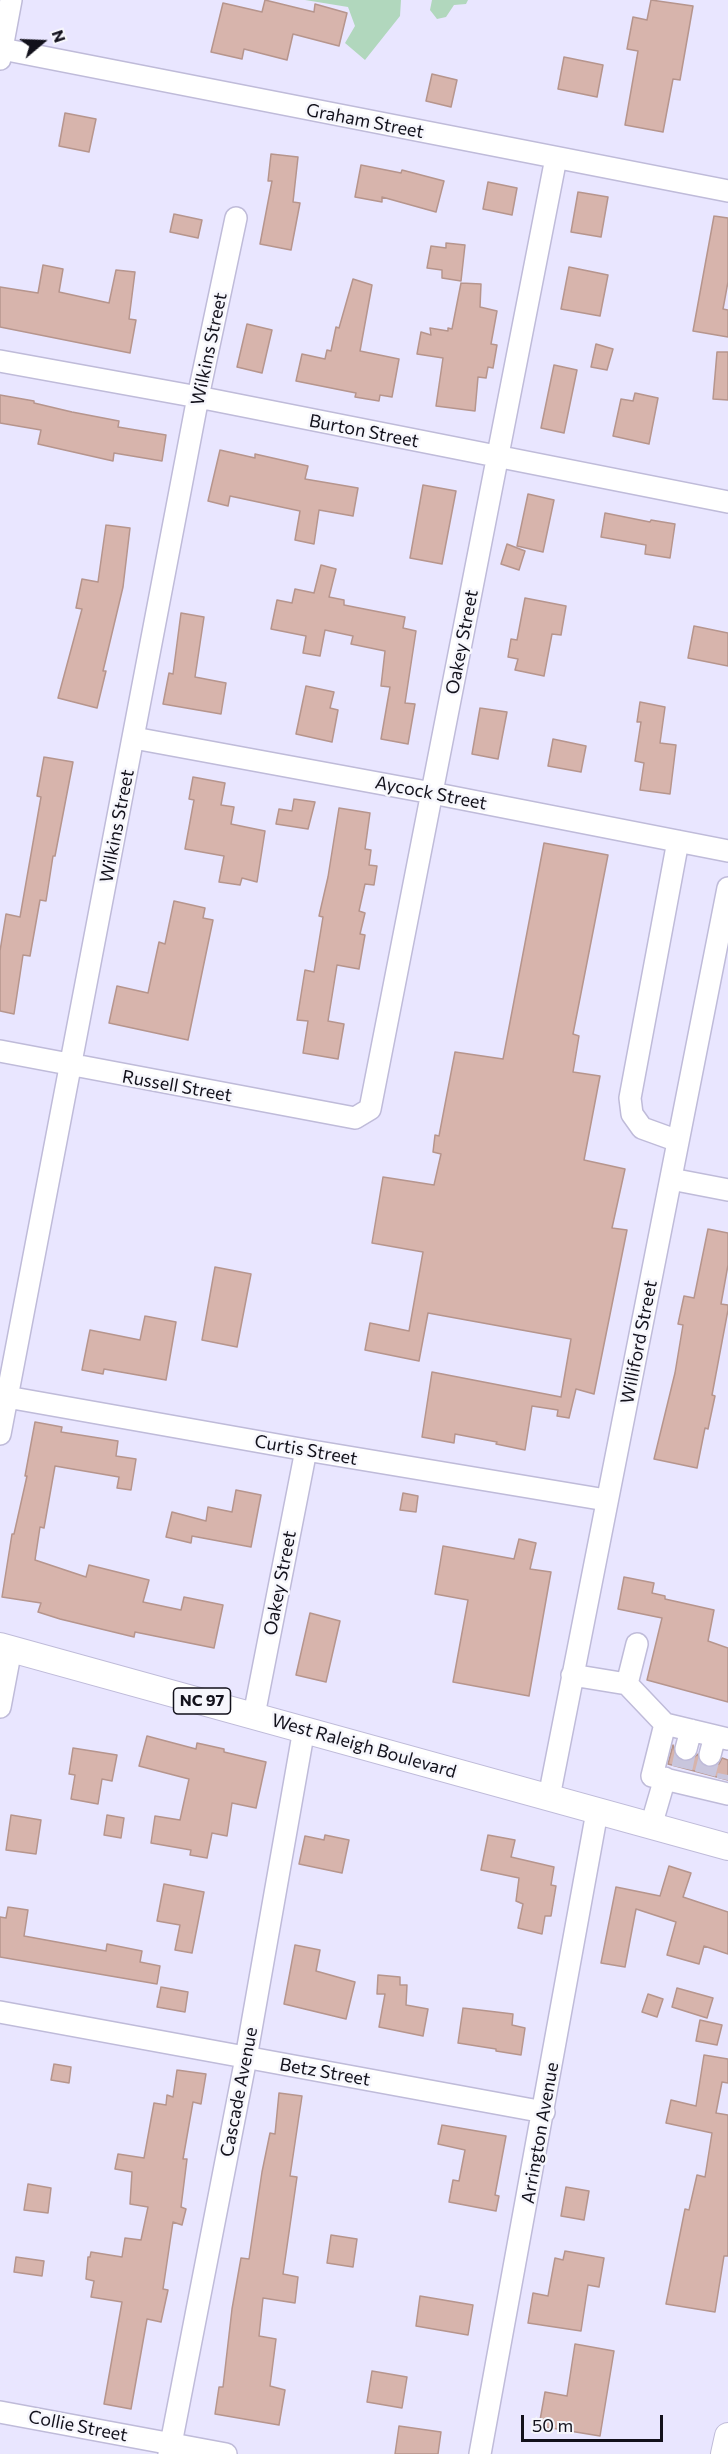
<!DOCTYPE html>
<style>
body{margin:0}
#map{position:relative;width:728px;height:2454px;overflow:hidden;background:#e9e6ff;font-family:Commissioner,sans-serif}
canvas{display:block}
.north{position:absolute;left:12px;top:12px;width:60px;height:60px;-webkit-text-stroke:4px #f6f6fc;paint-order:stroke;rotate:71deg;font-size:16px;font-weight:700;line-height:24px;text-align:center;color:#12111b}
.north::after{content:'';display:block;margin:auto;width:21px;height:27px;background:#12111b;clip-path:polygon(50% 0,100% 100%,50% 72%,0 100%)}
.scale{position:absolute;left:521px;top:2415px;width:142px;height:27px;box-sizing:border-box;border:3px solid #12111b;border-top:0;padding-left:8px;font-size:18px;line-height:21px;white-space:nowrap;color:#12111b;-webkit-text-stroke:4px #f6f6fc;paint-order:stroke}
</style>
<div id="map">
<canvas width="728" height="2454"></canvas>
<div class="north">N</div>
<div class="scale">50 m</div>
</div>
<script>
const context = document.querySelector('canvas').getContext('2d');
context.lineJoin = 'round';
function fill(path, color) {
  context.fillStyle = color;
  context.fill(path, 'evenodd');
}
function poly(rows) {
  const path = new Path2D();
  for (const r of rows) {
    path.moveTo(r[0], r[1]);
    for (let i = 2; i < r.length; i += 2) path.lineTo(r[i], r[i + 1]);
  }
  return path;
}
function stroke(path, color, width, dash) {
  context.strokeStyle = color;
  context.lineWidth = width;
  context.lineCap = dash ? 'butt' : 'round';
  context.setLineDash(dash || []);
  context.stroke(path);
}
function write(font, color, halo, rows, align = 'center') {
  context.font = font + ' Commissioner,sans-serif';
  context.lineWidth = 5;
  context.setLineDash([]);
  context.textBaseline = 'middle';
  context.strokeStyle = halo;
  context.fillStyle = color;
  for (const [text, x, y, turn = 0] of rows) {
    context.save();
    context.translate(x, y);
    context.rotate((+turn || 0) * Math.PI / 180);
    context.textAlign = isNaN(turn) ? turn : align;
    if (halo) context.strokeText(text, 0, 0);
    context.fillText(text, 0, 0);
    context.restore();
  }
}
const green = poly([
 [305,0,401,0,400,16,365,60,345,43,355,26,348,7],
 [432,0,468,0,466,4,454,5,446,17,437,19,430,10]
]);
const building = poly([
 [265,0,314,12,315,4,347,13,339,46,293,34,287,60,244,49,242,59,211,52,223,3,262,12,265,0],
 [651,0,693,6,680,80,673,79,663,132,625,125,638,51,627,49,633,17,647,20,651,0],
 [564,57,603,65,597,97,558,89,564,57],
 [432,74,457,80,451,107,426,101,432,74],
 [65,113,96,119,89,152,59,146,65,113],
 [271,154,298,157,293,202,300,203,291,250,260,244,272,181,268,181,271,154],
 [361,165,401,173,402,170,444,181,436,212,382,197,382,202,355,197,361,165],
 [488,182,517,188,512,215,483,209,488,182],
 [578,192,608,197,601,237,571,232,578,192],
 [174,214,202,220,198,238,170,232,174,214],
 [714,216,728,218,728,282,723,309,728,310,728,337,693,331,714,216],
 [446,243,465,245,461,281,442,278,442,270,427,268,431,246,446,248,446,243],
 [43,265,63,269,59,292,109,303,116,270,135,272,129,319,136,320,130,353,0,327,0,287,38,293,43,265],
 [569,267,608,275,600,316,561,309,569,267],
 [353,279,372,285,360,351,399,359,392,397,380,395,379,401,355,397,356,393,296,381,302,354,325,359,327,350,331,351,336,327,339,328,353,279],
 [461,283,481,284,480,307,497,311,491,344,497,345,493,368,488,367,486,378,478,377,475,411,436,406,443,358,417,354,421,332,431,335,430,328,448,331,448,328,452,329,461,283],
 [247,324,272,330,262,373,237,367,247,324],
 [596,344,613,349,607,370,591,367,596,344],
 [717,352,728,352,728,400,713,399,717,352],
 [554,365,577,370,564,433,541,428,554,365],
 [635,393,658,398,649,444,613,436,621,399,633,401,635,393],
 [0,395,34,401,34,403,72,412,119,421,118,427,166,435,162,461,114,453,113,461,38,444,41,430,0,423,0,395],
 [220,450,255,458,255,454,308,466,305,479,358,488,353,516,319,510,314,544,295,540,300,511,230,496,228,506,208,501,220,450],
 [423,485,456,491,442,564,410,558,423,485],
 [528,494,554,500,543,552,517,546,528,494],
 [605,513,650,522,651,520,675,524,670,558,645,554,646,545,601,537,605,513],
 [106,525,130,528,123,587,103,671,106,671,97,708,58,698,82,609,76,608,82,579,98,582,106,525],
 [507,544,525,551,519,570,501,564,507,544],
 [321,565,336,569,329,597,344,600,344,605,405,617,403,628,416,631,405,703,415,704,408,744,381,739,390,687,381,686,385,651,351,644,353,636,325,630,320,656,303,653,306,636,271,629,277,600,292,603,295,589,314,593,321,565],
 [525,598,566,606,561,635,552,634,544,676,515,670,518,659,508,657,511,639,517,640,525,598],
 [181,613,204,617,195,677,226,683,221,714,163,704,169,673,173,674,181,613],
 [694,626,728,633,728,666,688,658,694,626],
 [306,686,334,692,330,708,338,710,332,742,296,734,306,686],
 [640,702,665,707,660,743,676,745,670,794,640,790,644,763,635,761,641,722,637,722,640,702],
 [480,708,507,712,498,759,472,754,480,708],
 [553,739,586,746,581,772,548,766,553,739],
 [44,757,73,762,55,856,53,856,46,901,40,900,30,956,23,955,14,1014,0,1011,0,951,6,914,20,917,41,797,37,796,44,757],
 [193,777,225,783,221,805,234,807,231,824,265,831,257,882,242,878,240,885,219,882,224,856,185,849,194,800,189,799,193,777],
 [294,799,315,802,308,829,276,824,279,809,292,811,294,799],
 [339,808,370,813,365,849,371,850,369,865,377,866,374,885,365,884,359,911,365,913,360,934,365,935,359,969,337,965,328,1021,344,1024,338,1059,303,1053,308,1021,297,1020,305,970,314,972,323,917,319,916,328,877,339,808],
 [544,843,608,855,573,1034,579,1036,573,1072,600,1076,584,1160,625,1169,612,1228,627,1230,594,1394,576,1389,569,1418,557,1416,558,1410,532,1406,525,1450,496,1444,497,1442,455,1434,454,1443,422,1437,432,1372,561,1397,571,1339,428,1313,419,1361,365,1350,370,1323,409,1331,423,1252,372,1243,383,1177,434,1185,441,1154,433,1152,435,1135,439,1136,455,1052,503,1059,544,843],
 [174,901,205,908,203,918,213,920,188,1040,109,1023,117,986,148,993,159,942,165,944,174,901],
 [708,1229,728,1233,728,1265,721,1304,728,1305,728,1310,712,1395,715,1396,708,1429,705,1428,697,1468,654,1459,675,1373,683,1325,678,1324,684,1296,694,1298,708,1229],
 [215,1267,251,1274,237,1347,202,1340,215,1267],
 [145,1316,176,1322,166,1380,115,1371,104,1369,103,1374,82,1370,90,1330,140,1340,145,1316],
 [35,1422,62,1427,61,1432,118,1441,116,1456,136,1459,131,1490,117,1488,119,1477,55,1466,44,1528,40,1527,35,1560,86,1577,89,1565,149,1580,143,1602,181,1610,184,1597,223,1605,214,1648,135,1632,134,1637,60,1619,38,1612,41,1603,2,1597,12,1534,14,1534,27,1476,25,1476,35,1422],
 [236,1490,261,1495,251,1547,192,1536,191,1543,166,1537,172,1512,206,1521,208,1507,232,1512,236,1490],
 [403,1493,418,1496,416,1512,400,1510,403,1493],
 [519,1539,536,1543,530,1569,551,1572,529,1696,453,1682,468,1600,435,1594,443,1546,514,1559,519,1539],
 [624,1577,654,1583,652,1593,665,1596,665,1599,714,1610,708,1641,728,1648,728,1702,647,1680,662,1618,618,1609,624,1577],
 [310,1613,340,1621,326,1682,296,1675,310,1613],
 [147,1736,196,1749,197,1743,224,1749,224,1752,266,1762,256,1808,232,1803,227,1836,212,1833,207,1858,190,1855,191,1850,151,1843,155,1816,180,1820,189,1779,139,1766,147,1736],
 [673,1745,677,1758,683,1761,690,1761,698,1754,701,1764,707,1767,719,1764,722,1758,728,1760,728,1780,668,1764,673,1745],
 [73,1748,117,1755,112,1781,102,1779,98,1804,71,1799,75,1775,69,1774,73,1748],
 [11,1815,41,1820,36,1854,6,1850,11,1815],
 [107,1815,124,1818,121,1838,104,1835,107,1815],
 [325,1835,349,1840,342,1873,299,1864,305,1836,324,1840,325,1835],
 [488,1835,515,1840,511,1857,554,1867,551,1885,556,1886,551,1916,545,1916,542,1934,518,1928,523,1904,516,1901,519,1878,481,1870,488,1835],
 [669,1866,691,1873,683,1897,728,1912,728,1954,704,1946,699,1964,667,1955,676,1922,636,1909,625,1967,601,1963,616,1887,660,1896,669,1866],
 [164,1884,204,1892,192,1953,175,1950,180,1925,157,1921,164,1884],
 [8,1907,28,1910,24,1936,106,1951,107,1944,142,1951,140,1962,160,1966,157,1984,0,1957,0,1917,6,1918,8,1907],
 [295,1945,320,1950,316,1971,355,1982,346,2019,284,2004,295,1945],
 [378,1975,400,1977,400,1985,407,1985,406,2005,428,2009,423,2036,379,2027,385,1994,377,1994,378,1975],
 [161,1987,188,1992,185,2012,157,2007,161,1987],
 [677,1988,713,1998,707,2018,672,2007,677,1988],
 [648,1994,663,1999,657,2017,642,2012,648,1994],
 [463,2008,513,2014,512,2025,525,2028,521,2055,496,2051,496,2049,458,2043,463,2008],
 [700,2020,722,2025,717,2045,696,2041,700,2020],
 [704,2055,728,2059,728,2083,722,2082,716,2113,728,2115,728,2256,724,2256,715,2312,666,2304,685,2209,689,2210,697,2175,705,2177,712,2133,666,2123,671,2100,696,2106,704,2055],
 [54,2064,71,2067,69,2083,51,2080,54,2064],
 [177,2070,206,2074,201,2104,193,2102,183,2159,187,2159,181,2207,186,2209,182,2225,173,2222,163,2289,168,2290,161,2322,147,2319,131,2409,104,2404,122,2302,91,2297,94,2281,86,2279,88,2257,90,2257,91,2252,122,2257,125,2238,141,2240,148,2207,130,2204,132,2172,115,2169,118,2154,144,2158,154,2103,166,2105,167,2095,173,2097,177,2070],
 [279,2093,302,2096,290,2176,297,2177,283,2274,298,2277,295,2303,263,2298,259,2336,276,2339,270,2386,285,2390,279,2425,215,2414,219,2387,223,2387,232,2309,241,2258,249,2259,262,2172,270,2133,275,2134,279,2093],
 [442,2125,506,2136,495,2195,499,2196,496,2211,449,2202,453,2180,459,2181,465,2150,438,2144,442,2125],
 [28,2184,51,2188,48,2213,24,2210,28,2184],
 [566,2187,589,2191,584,2220,561,2216,566,2187],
 [331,2235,357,2239,353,2267,327,2263,331,2235],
 [565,2251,604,2258,599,2287,588,2285,581,2331,528,2323,533,2293,548,2296,555,2258,563,2260,565,2251],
 [16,2257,44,2261,42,2276,14,2272,16,2257],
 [420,2296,473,2305,468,2335,416,2326,420,2296],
 [575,2344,614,2351,600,2436,539,2426,545,2392,567,2396,575,2344],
 [372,2371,407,2377,402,2408,367,2402,372,2371],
 [399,2426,441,2432,438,2454,395,2454,399,2426]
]);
const minorTunnel = poly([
 [682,1768,686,1749],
 [705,1774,710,1755],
 [727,1780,728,1775]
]);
const minor = poly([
 [2,49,728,191],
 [0,59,11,0],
 [0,361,198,397,728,502],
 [134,738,432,793,728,851],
 [678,841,630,1098,632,1114,642,1128,678,1141],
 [0,1051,355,1118,370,1109,556,158],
 [671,1179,728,1190],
 [7,1397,306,1450,606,1500],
 [0,1434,198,397,236,218],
 [572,1675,627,1684,665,1724],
 [627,1684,637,1644],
 [0,1707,11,1649],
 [254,1715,306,1450],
 [728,1739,665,1724,652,1776,728,1794],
 [686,1749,691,1730],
 [710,1755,715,1736],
 [549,1797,728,888],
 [651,1826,665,1778],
 [0,2012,544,2112],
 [0,2412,226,2454],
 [169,2454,246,2058,304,1729],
 [480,2454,597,1812]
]);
const major = poly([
 [0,1646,728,1847],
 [724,2454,728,2436]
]);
const shields = [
 [202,1701,57]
];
const shieldNames = [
 ["NC 97",202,1701]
];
const streetNames = [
 ["Graham Street",365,121,11],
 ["Wilkins Street",209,349,-78],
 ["Burton Street",364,431,11],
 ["Oakey Street",462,642,-79],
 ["Aycock Street",431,793,11],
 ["Wilkins Street",117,826,-79],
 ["Russell Street",177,1086,10],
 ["Williford Street",639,1342,-79],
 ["Curtis Street",306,1450,10],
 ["Oakey Street",280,1583,-79],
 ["West Raleigh Boulevard",364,1746,16],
 ["Betz Street",325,2072,10],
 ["Cascade Avenue",239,2092,-79],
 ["Arrington Avenue",540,2133,-80],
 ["Collie Street",78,2426,11]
];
fill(green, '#b1d7bd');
fill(building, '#d7b4ac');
stroke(building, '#b6958d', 1.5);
stroke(minorTunnel, '#c9c6dd', 21, [21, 10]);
stroke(minor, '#bfbbd9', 24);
stroke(major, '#bfbbd9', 28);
stroke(minor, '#fff', 21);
stroke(major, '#fff', 26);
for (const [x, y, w] of shields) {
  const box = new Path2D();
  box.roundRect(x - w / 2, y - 13, w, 26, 4.5);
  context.fillStyle = '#f6f6fc';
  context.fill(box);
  stroke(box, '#12111b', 1.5);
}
write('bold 16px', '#12111b', null, shieldNames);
write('18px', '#12111b', '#f6f6fc', streetNames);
</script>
